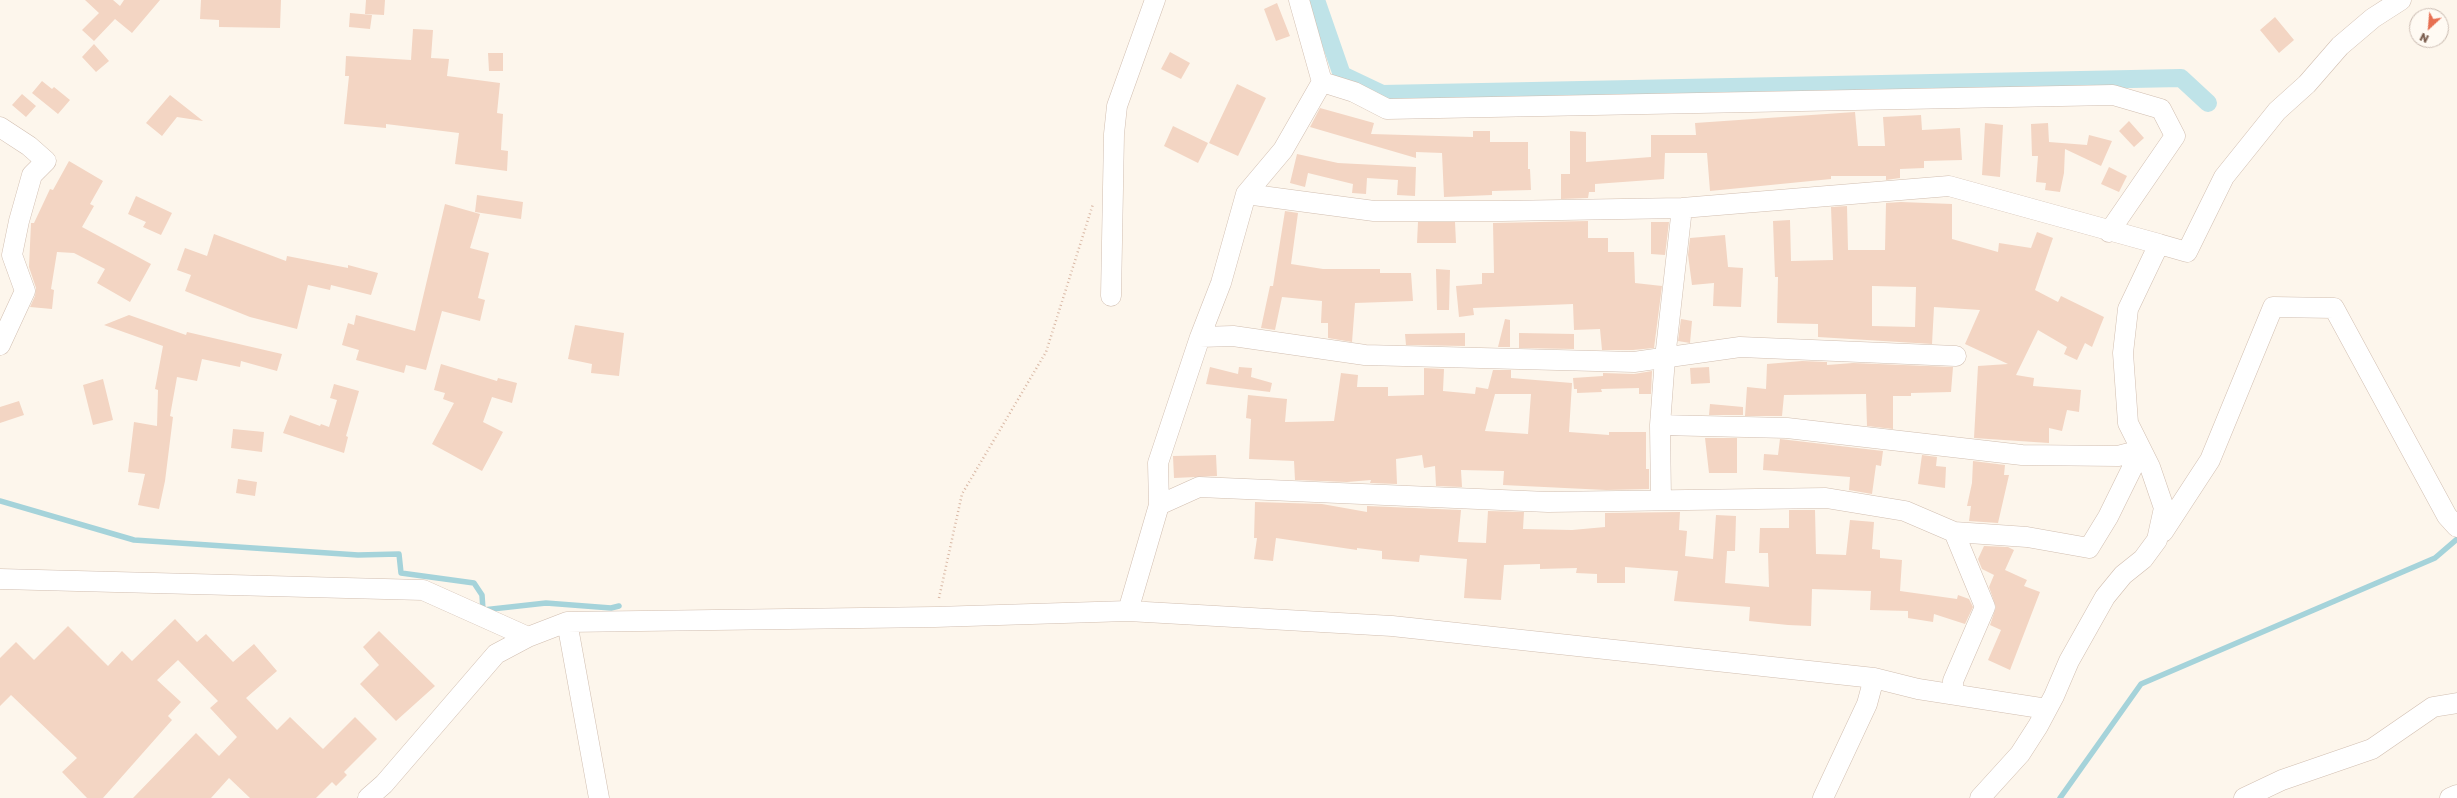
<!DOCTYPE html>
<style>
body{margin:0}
#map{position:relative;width:2457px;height:798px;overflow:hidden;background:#fdf6ec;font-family:"Golos Text",sans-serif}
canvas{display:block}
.north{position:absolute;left:2409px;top:8px;width:40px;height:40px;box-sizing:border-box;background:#fffaf3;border:1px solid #cabbb1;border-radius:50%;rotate:206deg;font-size:11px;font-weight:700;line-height:16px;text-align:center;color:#7a5c4d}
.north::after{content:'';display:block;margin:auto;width:14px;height:18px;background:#e76f51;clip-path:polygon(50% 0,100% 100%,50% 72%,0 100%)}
</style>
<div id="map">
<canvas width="2457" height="798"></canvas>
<div class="north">N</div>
</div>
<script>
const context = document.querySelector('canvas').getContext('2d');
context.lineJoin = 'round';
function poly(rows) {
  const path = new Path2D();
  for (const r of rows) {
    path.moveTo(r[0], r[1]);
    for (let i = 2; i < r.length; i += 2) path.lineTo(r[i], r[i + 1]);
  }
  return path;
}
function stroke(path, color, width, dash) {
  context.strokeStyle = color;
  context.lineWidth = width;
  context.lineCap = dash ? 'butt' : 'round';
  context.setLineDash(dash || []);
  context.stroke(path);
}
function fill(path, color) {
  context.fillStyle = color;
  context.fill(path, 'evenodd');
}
const stream = poly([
 [0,501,134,540,358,555,399,554,401,573,474,583,482,595,483,610,546,603,611,608,619,606],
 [2060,798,2141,684,2435,558,2457,539]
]);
const canal = poly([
 [1316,0,1342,75,1382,94,2181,78,2208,103]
]);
const building = poly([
 [85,0,113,0,120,6,124,0,160,0,132,33,115,19,94,41,82,30,99,13],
 [201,0,281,0,280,28,219,27,219,20,200,19],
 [366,0,385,0,384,15,365,14],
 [1277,3,1290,36,1276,41,1264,9],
 [350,13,372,15,370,29,349,27],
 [2275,17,2294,40,2279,53,2260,30],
 [413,29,433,30,431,58,449,59,447,76,500,83,497,113,503,114,501,150,508,151,507,171,455,164,459,133,386,124,386,128,344,124,349,76,345,76,346,56,411,60],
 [94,44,109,61,96,72,82,57],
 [1170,52,1190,63,1181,79,1161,69],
 [488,53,503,53,503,71,489,71],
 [42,81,52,89,54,87,70,100,58,114,32,93],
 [1237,84,1266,98,1238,156,1209,143],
 [22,94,36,106,26,117,12,105],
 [170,95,203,121,177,117,162,136,146,123],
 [1320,108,1374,123,1371,134,1473,137,1473,131,1490,131,1490,142,1528,142,1528,169,1530,169,1531,190,1492,191,1492,195,1444,197,1442,153,1416,152,1416,158,1310,127],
 [1855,112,1858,146,1885,146,1883,117,1921,115,1922,130,1960,128,1962,160,1924,161,1924,168,1900,169,1900,178,1886,180,1886,176,1831,176,1831,179,1710,191,1707,153,1665,153,1664,179,1595,184,1595,192,1589,192,1588,198,1561,199,1561,174,1570,174,1570,131,1586,132,1586,162,1651,157,1651,135,1696,135,1695,123],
 [2129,121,2144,138,2134,147,2119,131],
 [1985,123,2003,125,2000,177,1982,175],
 [2048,123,2049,142,2087,145,2089,135,2112,141,2101,166,2065,149,2064,173,2060,192,2045,190,2046,183,2036,182,2038,156,2032,156,2031,124],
 [1173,126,1208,143,1198,163,1164,146],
 [1297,154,1338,163,1416,167,1415,196,1397,195,1398,180,1367,178,1366,194,1352,193,1353,184,1308,173,1305,187,1290,183],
 [69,161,103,181,90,204,94,206,82,227,151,264,130,302,97,283,105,269,74,253,57,252,51,289,54,290,52,309,30,307,35,296,36,288,29,267,31,223,34,223,50,189,53,190],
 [2109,167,2127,176,2119,192,2101,184],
 [477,195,523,202,521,219,475,212],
 [136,196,172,213,161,235,143,227,146,222,128,214],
 [1901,202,1952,204,1952,239,1998,252,1999,243,2031,248,2037,232,2053,238,2035,290,2058,302,2061,296,2104,317,2092,347,2085,343,2077,360,2064,354,2067,347,2038,330,2016,375,2034,378,2033,386,2081,390,2079,412,2067,410,2062,431,2049,428,2049,443,1974,438,1978,366,2008,364,1965,344,1980,310,1934,307,1932,344,1818,337,1818,324,1777,323,1778,277,1775,277,1773,221,1790,220,1791,261,1833,260,1831,207,1847,206,1848,250,1885,250,1886,203],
 [1872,286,1916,287,1915,327,1872,326],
 [445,204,480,214,470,248,489,253,478,298,485,300,480,321,442,311,426,370,406,365,404,373,356,360,359,350,342,345,348,323,354,325,356,315,415,331],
 [1285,211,1298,213,1291,264,1323,269,1380,269,1380,273,1411,273,1413,301,1355,303,1352,342,1328,338,1328,323,1321,323,1322,301,1282,297,1275,330,1261,328,1270,286,1273,286],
 [1588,221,1588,238,1608,238,1608,252,1634,252,1635,283,1662,286,1654,348,1633,350,1602,350,1600,329,1574,330,1573,304,1473,308,1474,315,1459,317,1456,286,1482,284,1482,273,1494,273,1493,223],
 [1418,222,1455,222,1456,243,1417,243],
 [1651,222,1669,222,1665,255,1651,254],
 [214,234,286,261,287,256,348,268,348,265,378,273,371,295,331,285,330,290,308,285,297,329,250,317,185,291,191,275,177,270,185,248,207,256],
 [1725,235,1728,267,1743,268,1741,307,1713,306,1714,283,1692,285,1688,255,1690,238],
 [1436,269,1450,270,1449,310,1437,310],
 [129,315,186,335,187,332,282,354,277,371,241,361,240,367,202,359,197,381,177,377,170,416,173,417,165,481,159,509,138,505,145,474,128,472,134,422,157,426,158,390,155,389,163,346,104,325],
 [1505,319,1510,320,1510,347,1498,347],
 [1681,319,1692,321,1690,343,1678,341],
 [575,325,624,333,619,376,591,373,592,364,568,359],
 [1465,333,1465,346,1406,345,1405,334],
 [1519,333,1574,334,1574,349,1519,348],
 [1802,361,1827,362,1827,365,1853,363,1953,367,1951,392,1911,393,1911,396,1893,396,1893,429,1867,426,1866,394,1784,395,1782,416,1745,416,1747,387,1766,389,1767,364],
 [441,364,497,381,498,378,517,383,512,403,492,397,483,422,503,432,482,471,432,444,454,403,443,399,445,393,434,390],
 [1210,367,1238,374,1239,367,1252,368,1251,377,1272,383,1270,392,1206,384],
 [1709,367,1710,383,1691,384,1690,368],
 [1424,368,1444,369,1443,391,1475,394,1476,387,1488,389,1493,370,1511,370,1511,378,1572,383,1569,432,1609,435,1609,432,1646,432,1646,469,1649,469,1649,489,1606,490,1503,485,1504,471,1461,470,1462,487,1436,486,1435,466,1424,468,1422,455,1396,459,1397,484,1370,483,1371,480,1347,482,1295,480,1294,461,1249,459,1251,419,1246,418,1248,395,1287,399,1285,422,1334,421,1341,373,1358,375,1357,387,1388,387,1388,396,1424,395],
 [1495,394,1531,394,1528,434,1485,431],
 [1652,371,1651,394,1639,394,1639,388,1601,389,1602,392,1577,393,1577,389,1574,389,1573,378,1603,376,1603,373,1634,374],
 [103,379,113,420,93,425,83,385],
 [334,384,359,391,346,436,348,437,344,453,283,433,290,415,320,426,321,424,329,427,337,400,330,398],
 [19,401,24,415,0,423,0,407],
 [1710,404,1743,407,1743,415,1709,415],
 [233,429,264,432,262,452,231,448],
 [1705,438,1737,438,1737,473,1709,473],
 [1780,439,1883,451,1881,466,1876,465,1872,494,1849,490,1850,477,1763,470,1764,454,1778,455],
 [1216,455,1217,476,1174,478,1173,456],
 [1922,455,1937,457,1936,466,1946,467,1945,488,1918,484],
 [1973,461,2005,465,2004,475,2009,475,1998,523,1969,521,1971,506,1967,506,1972,483],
 [238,479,257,482,255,496,236,493],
 [1255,502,1322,504,1367,512,1367,506,1461,510,1458,542,1486,543,1488,511,1524,512,1523,529,1572,530,1605,527,1605,513,1680,512,1679,530,1687,531,1685,556,1713,559,1716,515,1736,516,1735,551,1727,551,1725,583,1769,587,1768,553,1759,553,1760,528,1789,528,1789,510,1815,510,1816,554,1846,555,1850,520,1874,522,1872,549,1880,550,1880,558,1902,560,1900,591,1957,599,1958,595,1969,599,1973,607,1965,624,1934,614,1933,622,1908,618,1908,611,1870,610,1871,591,1812,589,1811,626,1788,625,1749,621,1750,607,1674,601,1678,571,1625,567,1625,583,1597,583,1597,574,1576,573,1577,568,1540,569,1540,564,1504,565,1501,600,1464,598,1467,559,1420,555,1419,562,1382,559,1382,551,1357,548,1357,550,1276,538,1273,561,1254,559,1257,538,1254,538],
 [1984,546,2008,547,2014,550,2005,570,2027,580,2024,586,2040,592,2010,670,1988,660,2001,630,1990,625,1996,607,1989,587,1994,575,1982,569,1978,559],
 [175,619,197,642,206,634,233,662,254,644,277,671,246,698,277,730,290,717,323,749,355,717,377,739,344,772,347,775,336,786,332,782,316,798,250,798,229,778,211,798,133,798,196,733,219,756,237,737,210,708,218,701,178,660,157,680,181,702,168,716,172,720,103,798,87,798,62,772,77,758,11,695,0,706,0,658,16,642,34,660,68,626,108,666,122,651,132,661],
 [379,631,435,686,396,721,360,684,379,665,363,647]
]);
const path = poly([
 [939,598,962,494,1046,352,1093,204]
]);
const minor = poly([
 [1322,82,1354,92,1387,109,2113,95,2161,109,2175,136,2109,232],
 [0,127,29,146,46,161,32,175,19,221,12,255,25,291,0,345],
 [1246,194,1374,211,1502,211,1682,208,1949,186,2159,244,2128,309,2123,353,2128,423,2150,467,2164,508,2157,540,2143,559,2123,575,2105,597,2069,661,2054,696,2038,726,2020,754,1980,798],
 [2159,244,2187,252,2224,177,2277,111,2307,84,2340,46,2373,18,2401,0],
 [1111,296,1114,134,1117,106,1155,0],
 [1200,337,1233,336,1365,355,1634,362,1740,347,1956,356],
 [1660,425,1787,428,2022,455,2118,456,2141,450],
 [1661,500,1660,425,1665,358,1682,208],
 [1159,505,1199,487,1548,502,1826,498,1905,511,1954,532,2027,537,2089,548,2108,517,2141,450],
 [1954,532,1985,607,1953,681,1954,694],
 [2163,532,2210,460,2273,307,2334,308,2447,516,2457,527],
 [0,579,423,590,528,637],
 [1128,611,1159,505,1158,463,1200,337,1221,283,1246,194,1283,150,1322,82,1299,0],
 [567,622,599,798],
 [368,798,384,784,496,654,528,637,567,622,935,617,1128,611,1392,626,1874,678,1918,689,2047,709],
 [1823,798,1867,704,1874,678],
 [2244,798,2282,780,2372,749,2433,707,2457,703],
 [2450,798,2457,795]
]);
stroke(stream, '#a5d3da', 5.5);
stroke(canal, '#bfe3e8', 18);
fill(building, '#f3d5c3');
stroke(minor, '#d1beb0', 21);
stroke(path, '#d9b8a5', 2.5, [1, 3]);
stroke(minor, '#fff', 20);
</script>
